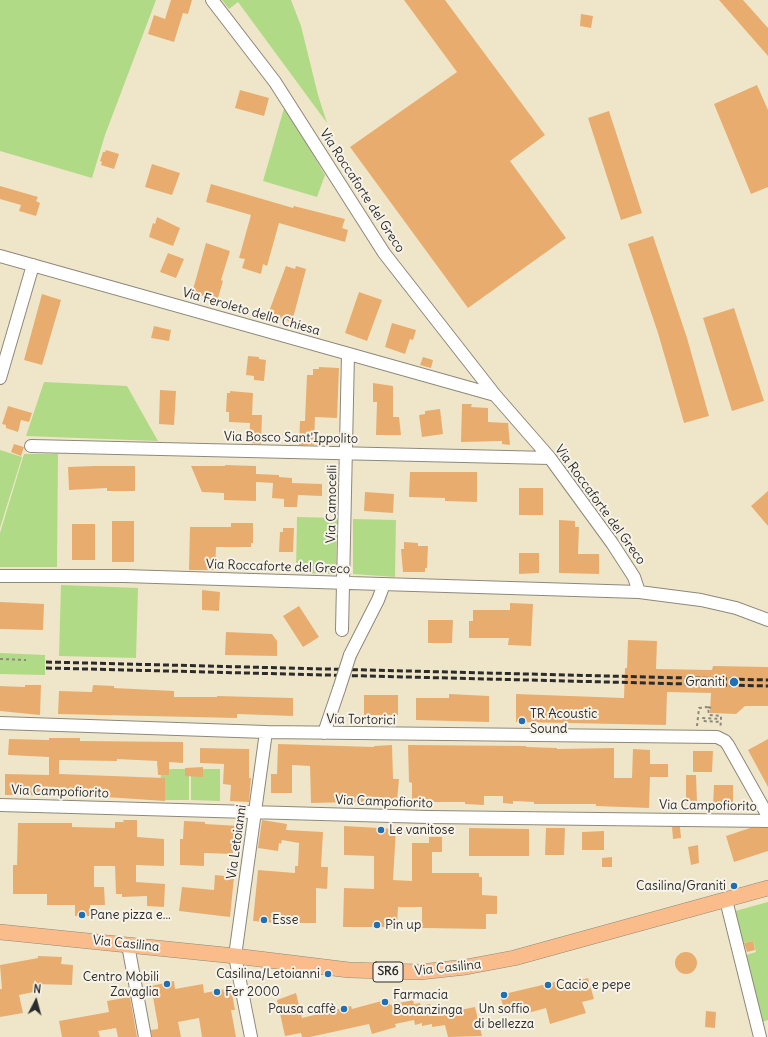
<!DOCTYPE html>
<meta charset="utf-8">
<style>
body{margin:0}
#map{position:relative;width:768px;height:1037px;overflow:hidden;background:#efe6ca;font-family:Delius,sans-serif}
canvas{display:block}
.north{position:absolute;left:16px;top:981px;width:40px;height:40px;-webkit-text-stroke:3px #f7f3e8;paint-order:stroke;rotate:6deg;font-size:11px;font-weight:700;line-height:16px;text-align:center;color:#2b2b2b}
.north::after{content:'';display:block;margin:auto;width:14px;height:18px;background:#2b2b2b;clip-path:polygon(50% 0,100% 100%,50% 72%,0 100%)}
</style>
<div id="map">
<canvas width="768" height="1037"></canvas>
<div class="north">N</div>
</div>
<script>
const context = document.querySelector('canvas').getContext('2d');
context.lineJoin = 'round';
function fill(path, color) {
  context.fillStyle = color;
  context.fill(path, 'evenodd');
}
function poly(rows) {
  const path = new Path2D();
  for (const r of rows) {
    if (r.length === 3) {
      path.moveTo(r[0] + r[2], r[1]);
      path.arc(r[0], r[1], r[2], 0, 2 * Math.PI);
      continue;
    }
    path.moveTo(r[0], r[1]);
    for (let i = 2; i < r.length; i += 2) path.lineTo(r[i], r[i + 1]);
  }
  return path;
}
function stroke(path, color, width, dash) {
  context.strokeStyle = color;
  context.lineWidth = width;
  context.lineCap = dash ? 'butt' : 'round';
  context.setLineDash(dash || []);
  context.stroke(path);
}
function write(font, color, halo, rows, align = 'center') {
  context.font = font + ' Delius,sans-serif';
  context.lineWidth = 4;
  context.setLineDash([]);
  context.textBaseline = 'middle';
  context.strokeStyle = halo;
  context.fillStyle = color;
  for (const [text, x, y, turn = 0] of rows) {
    context.save();
    context.translate(x, y);
    context.rotate((+turn || 0) * Math.PI / 180);
    context.textAlign = isNaN(turn) ? turn : align;
    if (halo) context.strokeText(text, 0, 0);
    context.fillText(text, 0, 0);
    context.restore();
  }
}
const green = poly([
 [0,0,156,0,105,135,92,178,0,151],
 [222,0,291,0,301,26,318,95,327,123,238,2,229,9],
 [285,105,325,175,317,197,263,181],
 [44,382,127,386,158,441,26,436],
 [0,450,22,457,0,528],
 [24,454,58,454,57,567,0,567,0,533],
 [297,517,337,518,336,574,296,573],
 [353,519,396,520,395,577,353,574],
 [61,585,138,588,136,658,59,656],
 [0,653,45,655,45,675,0,674],
 [161,769,189,769,189,800,160,800],
 [191,769,220,769,220,801,191,800],
 [768,902,768,1020,762,1022,746,955,756,952,753,941,743,943,735,911]
]);
const building = poly([
 [171,0,192,0,188,14,183,13,174,42,148,34,154,15,165,19],
 [404,0,445,0,545,135,510,161,566,238,468,308,350,147,457,72],
 [719,0,743,0,768,28,768,56],
 [581,14,593,16,591,28,580,26],
 [757,85,768,110,768,187,751,194,714,104],
 [240,90,269,98,264,116,235,108],
 [609,111,642,213,621,220,588,118],
 [106,150,119,154,114,169,101,165,102,162,100,161,103,152,105,152],
 [152,164,180,173,172,195,145,187],
 [211,184,293,208,294,206,345,219,342,228,348,230,345,242,279,223,267,266,263,264,261,274,242,268,245,259,239,258,251,215,206,202],
 [0,186,38,197,36,201,40,203,36,216,19,211,21,205,0,199],
 [157,217,180,228,173,246,149,237,153,223,155,224],
 [653,236,687,338,709,416,684,423,658,333,628,244],
 [206,243,230,251,221,280,223,281,217,301,192,293],
 [168,253,184,259,176,278,160,272],
 [286,266,295,269,296,266,306,269,292,322,268,314],
 [359,292,382,300,367,341,345,333],
 [42,294,61,300,42,365,24,360],
 [734,308,764,401,732,411,703,318],
 [392,323,416,330,413,340,410,339,405,354,385,347],
 [154,326,171,330,169,341,151,338],
 [248,356,259,357,259,359,266,360,264,381,254,380,254,376,246,375],
 [423,357,433,360,431,368,420,365],
 [319,367,339,368,337,418,315,417,314,445,299,445,300,421,305,421,307,375,313,375,313,369,319,369],
 [373,383,393,386,393,417,399,417,401,435,376,435,377,402,373,402],
 [160,390,176,391,174,425,159,424],
 [230,391,253,393,252,415,262,415,261,444,249,443,250,423,229,422,229,412,226,412,227,393,230,393],
 [462,404,472,404,471,407,488,408,488,422,508,423,510,445,502,444,502,441,461,442],
 [8,406,32,413,29,422,21,420,18,432,6,428,6,425,2,424],
 [440,409,443,434,422,437,419,415,425,414,425,411],
 [14,444,24,447,21,456,11,452],
 [225,465,256,466,256,474,279,475,279,477,292,478,292,483,322,484,322,496,298,495,297,507,284,507,284,499,272,498,273,483,256,482,256,501,224,500,224,493,202,492,191,466,225,466],
 [94,466,135,466,135,491,107,491,107,488,69,490,68,467],
 [410,472,477,472,477,502,445,501,445,498,409,497],
 [519,488,543,488,543,515,519,515],
 [768,491,768,526,751,506],
 [365,492,394,494,393,513,364,511],
 [559,520,575,521,575,527,579,527,578,554,599,554,599,574,559,573],
 [112,521,134,521,134,562,112,562],
 [231,523,253,523,253,543,251,543,251,547,216,547,215,570,189,570,190,527,231,527],
 [72,524,95,524,95,560,72,560],
 [283,528,294,528,293,552,279,552,280,532,283,532],
 [404,542,418,543,418,546,428,546,427,568,425,568,425,572,403,572,401,549,404,549],
 [519,553,539,553,539,573,519,574],
 [202,590,220,592,219,611,202,610],
 [0,602,44,604,43,630,0,629],
 [510,603,533,604,531,646,508,645,509,638,469,638,469,621,473,621,473,610,510,610],
 [299,606,319,637,303,647,283,616],
 [428,620,453,620,452,643,428,643],
 [226,632,272,634,277,641,277,656,225,655],
 [628,640,657,641,656,669,712,670,713,666,768,667,768,706,745,706,736,714,710,713,711,693,667,692,666,725,516,722,516,694,624,698,625,668,627,668],
 [25,685,41,685,40,715,0,711,0,686,25,687],
 [93,685,114,686,114,688,174,691,174,697,217,697,217,696,293,698,293,716,237,714,237,718,58,714,59,691,92,692],
 [449,694,489,696,489,722,416,720,416,698,449,698],
 [364,695,398,695,398,715,364,715],
 [49,738,80,738,80,741,183,742,183,763,169,762,169,775,158,775,157,761,117,759,117,761,59,760,59,774,165,778,165,801,90,796,5,795,5,774,49,775,49,757,8,755,9,739,49,740],
 [768,739,768,787,748,750],
 [278,744,374,747,374,746,392,745,393,779,399,779,397,801,311,803,310,766,292,765,292,793,271,793,271,774,277,774],
 [408,745,526,746,526,747,557,748,557,749,614,748,614,778,632,778,633,749,650,750,650,764,668,764,668,777,650,777,649,808,596,806,596,804,534,804,534,802,513,801,513,804,503,803,503,796,484,796,484,805,465,804,465,802,412,802,412,783,409,782],
 [200,748,249,749,249,778,251,778,249,802,230,801,231,785,223,784,224,764,200,763],
 [693,751,713,751,712,772,693,772],
 [203,767,203,777,185,776,185,768],
 [686,775,696,775,697,802,686,803],
 [714,785,733,785,733,806,713,806],
 [123,820,137,820,137,837,164,839,164,866,136,865,136,882,165,884,164,907,147,906,147,896,122,897,122,894,116,894,115,866,94,866,94,887,104,887,105,905,90,905,90,916,75,916,75,905,47,905,47,894,13,894,13,865,17,865,18,823,72,823,72,827,115,828,115,822,124,822],
 [262,820,287,824,286,830,323,832,321,867,328,867,327,889,316,888,316,923,277,923,253,921,258,870,295,873,295,866,298,866,299,843,282,840,281,844,279,843,278,851,258,848],
 [184,821,205,822,205,824,239,826,239,838,233,838,233,854,204,853,204,866,180,865,180,839,183,839],
 [344,826,396,829,393,880,412,881,412,843,429,843,429,837,442,837,442,852,432,852,432,873,479,873,479,877,482,877,482,895,497,896,497,914,486,914,486,929,422,928,422,907,398,907,397,927,343,927,344,888,374,889,374,856,344,855],
 [672,827,680,827,681,838,673,839],
 [469,828,529,829,529,856,469,856],
 [546,828,565,828,564,855,545,855],
 [750,828,768,828,768,851,734,862,726,836],
 [604,831,604,850,582,850,582,832],
 [698,845,699,863,691,865,688,847],
 [612,857,612,867,602,867,602,858],
 [215,875,234,877,230,917,179,911,182,887,214,890],
 [753,941,755,950,747,952,744,943],
 [686,963,11],
 [38,956,62,957,61,964,73,965,72,985,33,984,34,992,19,995,23,1013,0,1017,0,989,2,989,0,965,38,958],
 [588,978,594,999,582,1002,586,1013,550,1024,546,1008,528,1013,527,1008,505,1013,500,995,555,982,556,987],
 [174,981,175,989,203,984,204,993,231,988,235,1010,231,1010,236,1037,202,1037,199,1018,178,1022,181,1037,152,1037,151,1030,158,1029,158,1025,151,986],
 [296,993,302,1018,351,1006,352,1009,389,999,390,1005,413,1000,414,1004,420,1003,421,1006,430,1004,431,1007,448,1006,450,1012,475,1007,482,1036,448,1037,445,1025,432,1027,432,1024,422,1026,422,1023,415,1025,414,1020,395,1024,396,1027,372,1034,369,1024,310,1037,302,1037,301,1033,285,1036,277,1000],
 [130,997,137,1037,118,1037,116,1028,98,1031,100,1037,62,1037,59,1021,109,1012,107,1001],
 [706,1011,716,1012,715,1028,705,1027]
]);
const path = poly([
 [0,659,26,660],
 [711,708,708,707,709,715,721,716,721,719,703,718,703,721,721,722,720,728],
 [697,726,699,708,708,707]
]);
const minor = poly([
 [212,0,275,82,384,253,495,395,550,458,612,543,634,577,639,592],
 [0,256,495,395],
 [0,378,33,265],
 [31,446,550,458],
 [0,576,124,576,639,592,701,600,736,608,768,620],
 [342,630,348,354],
 [350,655,378,600,384,584],
 [0,723,266,732,717,737,725,741,728,745,768,816],
 [324,733,339,689],
 [0,805,428,817,768,821],
 [726,900,760,1037],
 [128,945,145,1037],
 [251,1037,235,956,266,732]
]);
const major = poly([
 [0,932,235,956,349,970,420,972,466,967,514,958,768,888]
]);
const rail = poly([
 [46,662,768,680],
 [46,668,768,686]
]);
const minorBridge = poly([
 [339,689,350,655]
]);
const markers = [
 [734,682,5,"#1f6fb2"],
 [522,721,4,"#1f6fb2"],
 [381,830,4,"#1f6fb2"],
 [734,886,4,"#1f6fb2"],
 [82,915,4,"#1f6fb2"],
 [264,920,4,"#1f6fb2"],
 [377,925,4,"#1f6fb2"],
 [328,974,4,"#1f6fb2"],
 [167,984,4,"#1f6fb2"],
 [548,985,4,"#1f6fb2"],
 [217,992,4,"#1f6fb2"],
 [504,995,4,"#1f6fb2"],
 [385,1002,4,"#1f6fb2"],
 [344,1009,4,"#1f6fb2"]
];
const shields = [
 [388,972,30]
];
const shieldNames = [
 ["SR6",388,972]
];
const streetNames = [
 ["Via Roccaforte del Greco",362,191,57],
 ["Via Feroleto della Chiesa",251,312,16],
 ["Via Bosco Sant'Ippolito",291,438,1],
 ["Via Camocelli",332,504,-89],
 ["Via Roccaforte del Greco",600,505,54],
 ["Via Roccaforte del Greco",278,567,2],
 ["Via Tortorici",361,720,1],
 ["Via Campofiorito",60,792,2],
 ["Via Campofiorito",384,802,2],
 ["Via Campofiorito",708,806,1],
 ["Via Letoianni",237,842,-82],
 ["Via Casilina",126,944,6],
 ["Via Casilina",448,968,-6]
];
const poiNames = [
 ["Graniti",725,682,"right"],
 ["TR Acoustic",530,714],
 ["Sound",530,729],
 ["Le vanitose",389,830],
 ["Casilina/Graniti",726,886,"right"],
 ["Pane pizza e...",90,915],
 ["Esse",272,920],
 ["Pin up",385,925],
 ["Casilina/Letoianni",320,974,"right"],
 ["Centro Mobili",159,977,"right"],
 ["Zavaglia",159,992,"right"],
 ["Cacio e pepe",556,985],
 ["Fer 2000",225,992],
 ["Farmacia",393,995],
 ["Bonanzinga",393,1010],
 ["Pausa caffè",336,1009,"right"],
 ["Un soffio",504,1009,"center"],
 ["di bellezza",504,1024,"center"]
];
fill(green, '#b0da85');
fill(building, '#e8ad6e');
stroke(minor, '#8d887a', 14);
stroke(major, '#8d887a', 16);
stroke(path, '#8d887a', 2, [3, 3]);
stroke(minor, '#fff', 12);
stroke(major, '#f9bc8a', 15);
stroke(rail, '#2b2b2b', 3, [6, 3]);
stroke(minorBridge, '#8d887a', 14, []);
stroke(minorBridge, '#fff', 12);
for (const [x, y, r, color] of markers) {
  const dot = new Path2D();
  dot.arc(x, y, r, 0, 2 * Math.PI);
  context.fillStyle = color;
  context.fill(dot);
  stroke(dot, '#f7f3e8', 1.5);
}
for (const [x, y, w] of shields) {
  const box = new Path2D();
  box.roundRect(x - w / 2, y - 10, w, 20, 3);
  context.fillStyle = '#f7f3e8';
  context.fill(box);
  stroke(box, '#2b2b2b', 1);
}
write('bold 12px', '#2b2b2b', null, shieldNames);
write('13px', '#2b2b2b', '#f7f3e8', streetNames);
write('13px', '#2b2b2b', '#f7f3e8', poiNames, 'left');
</script>
